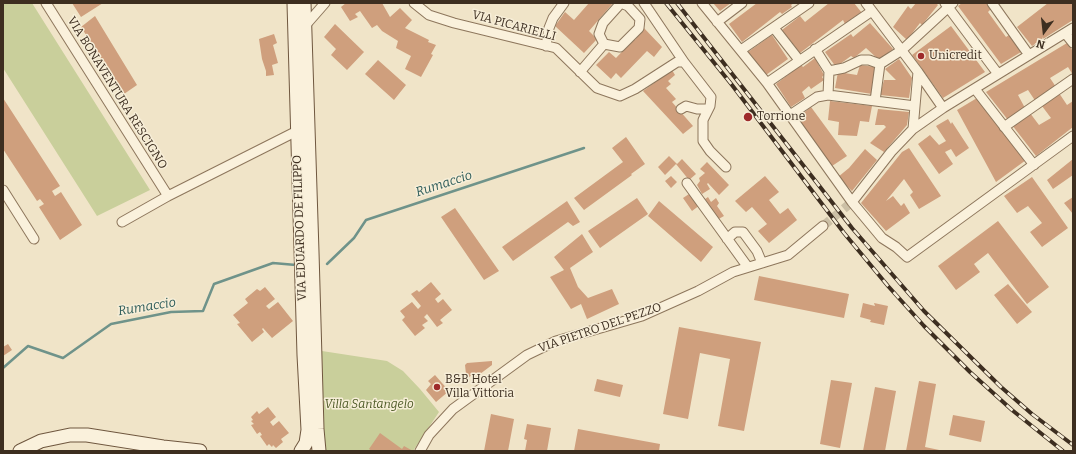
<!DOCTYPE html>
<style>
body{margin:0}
#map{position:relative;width:1076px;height:454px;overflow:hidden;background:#f0e4c8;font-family:Bitter,serif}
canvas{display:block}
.frame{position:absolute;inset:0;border:4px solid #3d2e20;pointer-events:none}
.north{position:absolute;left:1024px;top:12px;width:40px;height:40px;-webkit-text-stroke:3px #f7eed8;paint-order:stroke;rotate:195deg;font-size:11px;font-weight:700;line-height:16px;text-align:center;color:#3d2e20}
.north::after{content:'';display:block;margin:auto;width:14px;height:18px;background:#3d2e20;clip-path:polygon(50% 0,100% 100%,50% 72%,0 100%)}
</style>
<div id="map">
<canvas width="1076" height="454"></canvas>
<div class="frame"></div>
<div class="north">N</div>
</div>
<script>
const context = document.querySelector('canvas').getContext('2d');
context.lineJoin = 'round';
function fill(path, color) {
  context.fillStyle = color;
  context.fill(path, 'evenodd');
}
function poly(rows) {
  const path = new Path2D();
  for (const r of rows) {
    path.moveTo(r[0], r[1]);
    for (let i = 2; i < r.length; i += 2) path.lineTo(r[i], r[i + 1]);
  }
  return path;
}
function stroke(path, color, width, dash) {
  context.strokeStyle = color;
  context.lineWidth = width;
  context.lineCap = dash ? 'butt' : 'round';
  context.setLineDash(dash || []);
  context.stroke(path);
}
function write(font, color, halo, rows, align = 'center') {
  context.font = font + ' Bitter,serif';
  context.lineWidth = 3;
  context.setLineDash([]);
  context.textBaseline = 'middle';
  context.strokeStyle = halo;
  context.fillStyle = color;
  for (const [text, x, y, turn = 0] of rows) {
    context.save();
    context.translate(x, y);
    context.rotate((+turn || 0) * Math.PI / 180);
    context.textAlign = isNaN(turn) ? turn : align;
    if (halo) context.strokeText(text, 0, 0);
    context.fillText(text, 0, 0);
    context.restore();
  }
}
const green = poly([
 [3,3,32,3,150,190,97,216,3,68],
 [322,351,387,361,403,371,420,389,439,412,413,451,326,451,324,434]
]);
const stream = poly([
 [327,264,354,238,366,220,584,148],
 [3,368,28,346,63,358,111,324,171,312,203,311,214,284,273,263,296,265]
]);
const building = poly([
 [72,3,103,3,81,17],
 [346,3,382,3,390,17,400,8,412,20,405,28,429,40,428,42,436,45,431,54,433,55,421,77,405,69,411,56,396,48,398,41,382,31,377,25,372,28,360,11,355,14,358,17,350,21,341,7],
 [589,3,613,3,589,31,597,39,584,53,555,26,565,12,574,20],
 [713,3,731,3,720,11],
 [757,3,794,3,791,5,792,7,782,14,780,12,742,42,729,24],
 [829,3,854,3,862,13,845,24,843,20,800,53,782,30,800,16,805,22],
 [916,3,936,3,938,5,922,25,920,23,907,40,893,27,908,6,911,9],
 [962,3,988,3,992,8,988,12,1006,37,1009,35,1021,52,1001,64,958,6],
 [1048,3,1073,3,1073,20,1032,46,1017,27],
 [95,16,137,85,124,94,81,27],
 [870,23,893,49,879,60,866,48,854,58,851,56,836,67,825,52,851,34,853,37],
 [335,24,364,52,347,70,331,55,336,49,324,37],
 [951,26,985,72,943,98,912,55],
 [644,28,662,47,654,57,647,51,621,78,616,73,611,79,596,65,609,52,616,58,634,39,635,40],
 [274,34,277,43,273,45,278,63,272,65,274,75,266,76,266,71,262,59,259,39],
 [772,35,788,59,766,75,748,52],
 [1067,43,1073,51,1073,75,1068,67,1050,78,1056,87,1036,102,1028,90,1018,95,1025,108,1008,120,986,92],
 [815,58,824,75,822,77,824,80,811,89,809,86,802,92,805,98,791,107,776,84,801,65,803,67],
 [899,59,912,78,909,98,880,95,884,80,896,80,885,69],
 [378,60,406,85,394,100,365,74],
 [860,65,876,67,872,94,835,88,838,72,857,75],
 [672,70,675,75,668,81,671,84,666,88,676,99,672,102,693,126,683,134,643,91],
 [1059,93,1067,105,1073,101,1073,127,1036,156,1012,125,1030,113,1039,125,1051,118,1042,106],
 [3,98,60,186,52,191,55,196,61,192,82,225,60,240,39,207,44,204,40,199,37,201,3,149],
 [977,98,1026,160,996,182,957,110],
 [830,101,872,106,869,122,860,121,857,136,838,135,839,122,828,120],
 [811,107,847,156,832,166,797,118],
 [878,109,909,112,907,125,884,152,870,143,886,127,884,125,875,125],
 [948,119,951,124,952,122,969,148,956,157,951,149,945,152,953,164,939,174,918,144,930,135,939,145,946,141,936,126],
 [626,137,645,164,631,174,632,175,584,210,574,198,623,162,612,148],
 [909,148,941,196,919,209,910,195,913,192,904,179,886,201,893,196,901,206,904,203,910,213,886,231,861,203,902,152],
 [865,149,877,160,852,191,838,177,849,168],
 [669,156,677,164,682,159,696,174,689,180,676,164,665,175,658,167],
 [1073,159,1073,175,1053,189,1047,180],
 [707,162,729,185,719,195,708,183,707,184,710,189,702,194,697,185,700,181,699,178,705,173,700,169],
 [671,176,677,182,671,188,665,181],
 [765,176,779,192,769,200,780,214,788,208,797,220,769,243,758,231,767,224,752,207,746,212,735,201],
 [1032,177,1068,228,1042,247,1030,232,1042,223,1028,206,1017,213,1004,196],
 [692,192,700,205,692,211,683,198],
 [708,197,711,202,716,198,719,203,717,206,724,216,715,221,701,202],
 [1073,197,1073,214,1064,203],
 [637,198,648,214,600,248,588,231],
 [567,201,580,222,573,226,568,222,513,261,502,247],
 [659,201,713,247,701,262,648,216],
 [455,208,499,271,484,280,441,217],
 [998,221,1049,287,1027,304,988,253,974,264,980,272,956,290,938,266],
 [582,234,593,252,570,268,578,287,588,298,612,289,619,304,587,319,581,304,571,309,550,277,564,270,554,257],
 [759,276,849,294,844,318,754,300],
 [431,282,441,294,435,299,438,303,443,299,452,310,440,320,443,323,437,327,427,314,424,317,428,321,422,325,425,328,415,336,402,320,405,317,400,311,412,302,418,309,421,306,411,294,417,290,419,292],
 [1008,284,1032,312,1017,324,994,295],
 [265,287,275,299,266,306,269,309,278,302,293,321,272,338,263,328,262,329,264,332,252,342,237,324,240,323,233,315,248,303,245,299,257,289,260,291],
 [863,303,875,306,874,303,888,306,884,325,870,322,871,320,860,317],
 [679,327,761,342,744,431,718,426,730,359,700,353,688,419,663,414],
 [8,344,12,350,3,356,3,347],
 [492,361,492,365,476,377,473,374,468,378,466,374,465,365,467,363],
 [435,375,449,391,436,402,426,390,431,384,428,381],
 [597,379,623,385,620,397,594,391],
 [831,380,852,383,840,448,820,444],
 [919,381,936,384,925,447,944,451,906,451],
 [875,387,896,391,885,451,863,451],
 [268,407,276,417,270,422,273,426,279,421,289,433,281,439,283,442,276,448,273,445,272,447,269,444,267,446,260,436,262,435,260,432,257,434,251,425,254,424,251,421,253,420,251,417,257,411,259,414],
 [491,414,514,419,508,451,484,451],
 [953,415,985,421,981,442,949,435],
 [527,424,551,428,547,451,525,451,527,440,524,439],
 [578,429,660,444,659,451,574,451],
 [380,433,402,449,404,446,413,451,372,451,369,449]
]);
const streetTunnel = poly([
 [823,226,852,202]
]);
const street = poly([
 [46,3,168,196],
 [414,3,429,15,454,23,556,48,597,88,620,96,635,89,677,62,684,62,711,97,710,106,703,120,703,141,710,151,726,167],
 [644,3,684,62],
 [702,3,767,83,852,202,882,238,896,247,907,257,1073,136],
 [866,3,918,72,943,108],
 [945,3,998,74],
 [992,3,1029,55],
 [717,22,742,3],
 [304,27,325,3],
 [774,28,799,60],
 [1065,33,1073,43],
 [546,46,549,28,553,18,564,3],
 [815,49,829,71],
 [741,50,809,3],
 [580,72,604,44,599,34,603,23,621,3,628,6,640,19,639,28,620,47,604,44],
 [767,83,872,11],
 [975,89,1034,165],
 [828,95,829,71,844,68,861,60,869,60,880,64,902,50,953,3],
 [875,101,880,64],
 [681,109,686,106,697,109,708,109],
 [790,115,817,97,828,95,915,106],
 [1004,127,1073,79],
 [913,129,918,72],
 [687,183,747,266],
 [3,190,34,239],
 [852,202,891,152,913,129,943,108,1073,28],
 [122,222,168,196,297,131],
 [727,239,735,232,743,232,757,251,762,263],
 [420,451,429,435,453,409,527,355,556,341,642,316,698,291,733,272,788,255,823,226]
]);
const secondary = poly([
 [294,3,304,355,308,430,306,443,301,451],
 [304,3,312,252,317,429,319,451],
 [20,451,41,441,70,435,87,435,163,447,200,451]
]);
const rail = poly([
 [666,3,732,85,844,233,888,286,924,326,970,372,1012,410,1063,451],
 [677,3,852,228,924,311,1001,387,1032,414,1073,445]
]);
const markers = [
 [921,56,4,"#9e2a2b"],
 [748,117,5,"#9e2a2b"],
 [437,387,4,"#9e2a2b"]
];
const streetNames = [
 ["VIA PICARIELLI",514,26,15],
 ["VIA BONAVENTURA RESCIGNO",117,93,58],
 ["VIA EDUARDO DE FILIPPO",300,228,-92],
 ["VIA PIETRO DEL PEZZO",600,328,-19]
];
const poiNames = [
 ["Unicredit",929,56],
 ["Torrione",757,117],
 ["B&B Hotel",445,380],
 ["Villa Vittoria",445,394]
];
const parkNames = [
 ["Villa Santangelo",369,405]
];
const waterNames = [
 ["Rumaccio",444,184,-18],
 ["Rumaccio",147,307,-9]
];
fill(green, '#c9cf9b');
stroke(stream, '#6f938a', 2.5);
fill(building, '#cf9f7d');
stroke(streetTunnel, '#ccc0a6', 9, [9, 4.5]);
stroke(street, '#8d765c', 11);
stroke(secondary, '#6f573f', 15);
stroke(street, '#faf1dc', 9);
stroke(secondary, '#faf1dc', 13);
stroke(rail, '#3d2e20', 4);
stroke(rail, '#f7eed8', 2.5, [8]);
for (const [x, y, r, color] of markers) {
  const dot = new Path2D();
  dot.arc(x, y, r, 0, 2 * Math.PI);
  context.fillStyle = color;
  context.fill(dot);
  stroke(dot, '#f7eed8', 1.5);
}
write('12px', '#3d2e20', '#f7eed8', streetNames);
write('12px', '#3d2e20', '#f7eed8', poiNames, 'left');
write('italic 12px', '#4d5a26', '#f7eed8', parkNames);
write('italic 13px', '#2f5d5a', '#f7eed8', waterNames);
</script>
